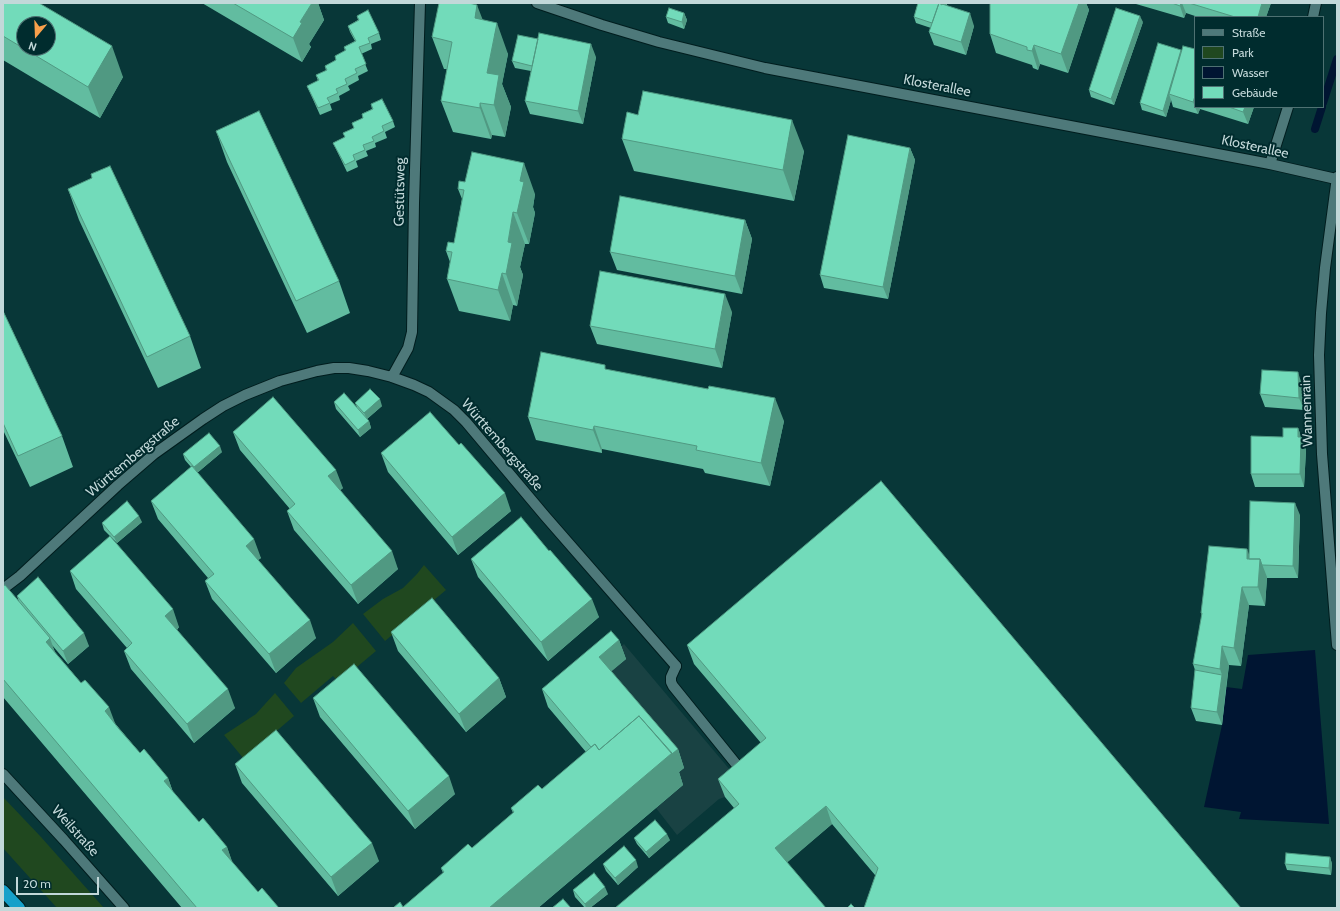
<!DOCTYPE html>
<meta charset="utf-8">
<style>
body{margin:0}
#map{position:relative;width:1340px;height:911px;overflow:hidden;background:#083738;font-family:Cabin,sans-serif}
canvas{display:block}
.frame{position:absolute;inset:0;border:4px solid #c2d8d9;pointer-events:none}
.legend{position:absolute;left:1194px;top:16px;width:130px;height:92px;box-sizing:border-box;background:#002c2e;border:1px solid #4e7172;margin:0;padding:5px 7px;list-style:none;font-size:12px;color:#c2d8d9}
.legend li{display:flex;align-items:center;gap:8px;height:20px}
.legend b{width:20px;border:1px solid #4e7172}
.north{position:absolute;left:16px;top:16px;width:40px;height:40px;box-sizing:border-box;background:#002c2e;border:1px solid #4e7172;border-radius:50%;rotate:199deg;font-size:11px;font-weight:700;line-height:16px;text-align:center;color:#c2d8d9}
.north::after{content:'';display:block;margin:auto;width:14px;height:18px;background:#f8a04b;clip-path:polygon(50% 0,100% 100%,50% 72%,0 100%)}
.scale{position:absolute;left:16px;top:877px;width:83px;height:18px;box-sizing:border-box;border:2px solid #c2d8d9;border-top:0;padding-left:5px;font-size:12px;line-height:14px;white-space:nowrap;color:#c2d8d9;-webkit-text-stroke:3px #002c2e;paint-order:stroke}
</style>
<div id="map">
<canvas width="1340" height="911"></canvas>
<div class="frame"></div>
<ul class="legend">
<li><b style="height:5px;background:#4e797a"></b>Straße</li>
<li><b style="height:11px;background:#20481f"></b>Park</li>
<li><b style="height:11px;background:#001532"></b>Wasser</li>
<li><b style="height:11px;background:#72dbba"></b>Gebäude</li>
</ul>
<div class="north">N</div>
<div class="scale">20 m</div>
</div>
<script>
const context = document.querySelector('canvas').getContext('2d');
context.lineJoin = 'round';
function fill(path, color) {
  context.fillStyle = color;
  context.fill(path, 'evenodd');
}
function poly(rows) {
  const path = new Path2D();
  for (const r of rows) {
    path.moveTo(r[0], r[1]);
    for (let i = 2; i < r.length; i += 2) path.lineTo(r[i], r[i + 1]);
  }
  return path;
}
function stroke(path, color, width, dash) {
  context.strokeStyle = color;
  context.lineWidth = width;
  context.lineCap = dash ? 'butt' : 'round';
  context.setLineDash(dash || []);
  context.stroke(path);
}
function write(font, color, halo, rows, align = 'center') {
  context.font = font + ' Cabin,sans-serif';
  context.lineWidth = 4;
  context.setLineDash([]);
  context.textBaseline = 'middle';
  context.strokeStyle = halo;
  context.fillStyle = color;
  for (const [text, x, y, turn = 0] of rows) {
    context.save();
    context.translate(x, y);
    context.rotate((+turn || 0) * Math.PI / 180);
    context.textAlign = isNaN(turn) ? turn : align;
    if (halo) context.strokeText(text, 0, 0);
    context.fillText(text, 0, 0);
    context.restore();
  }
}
const built = poly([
 [624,644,741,783,725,797,719,799,677,835,656,808,683,785,548,707]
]);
const green = poly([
 [424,565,446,590,385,641,363,614,383,599,403,588,417,574],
 [353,623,376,651,339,682,333,676,301,703,284,683,296,668,333,642],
 [275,693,294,716,244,759,224,735,256,714],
 [3,797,41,837,104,908,57,908,3,848]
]);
const water = poly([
 [1315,650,1329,824,1239,819,1241,812,1204,807,1222,725,1226,687,1242,689,1248,655]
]);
const stream = poly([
 [1323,103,1337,59],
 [1315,129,1322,107]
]);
const lane = poly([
 [1313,17,1316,3],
 [1270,164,1288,107],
 [676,666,671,677,671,682,673,686,740,769]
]);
const street = poly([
 [537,3,602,25,659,42,765,68,1270,164,1336,179],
 [1337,177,1325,268,1321,313,1319,355,1322,454,1337,645],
 [392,377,408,348,412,332,414,203,420,3],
 [3,589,20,576,118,485,154,454,203,419,223,406,245,395,280,381,317,371,334,368,349,368,368,371,392,377,414,385,429,392,454,410,466,422,545,516,676,666]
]);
const secondary = poly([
 [3,774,64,840,124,908]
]);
const highway = poly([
 [3,891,19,908]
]);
const wall = poly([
 [3,3,123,77,100,118,3,60],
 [202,3,318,3,324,20,309,44,311,47,302,62],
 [918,3,947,3,947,6,974,26,966,55,934,45,929,32,931,28,916,23,914,17],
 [990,3,1086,3,1089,10,1068,73,1040,64,1038,70,1033,68,1032,65,996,53,990,34],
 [1136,3,1271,3,1266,17,1198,17,1186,13,1184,18,1136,4],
 [684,13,687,20,684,29,668,23,666,17],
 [357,16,379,33,381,40,371,44,372,49,361,54,368,71,358,76,359,80,348,86,350,90,339,96,340,100,330,104,332,110,320,115,307,86,318,81,316,75,326,71,325,66,336,60,345,51,344,47,355,41,350,32,348,26,358,20],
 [483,20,508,54,502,84,511,107,505,137,492,135,491,139,453,132,441,101,447,69,444,69,432,37],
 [1143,22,1114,105,1091,97,1089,90],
 [1195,49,1195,107,1254,107,1248,124,1200,109,1198,114,1173,107,1171,100,1166,117,1142,110,1140,103,1181,50,1181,52],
 [596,57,583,124,530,114,525,101,531,71,515,68,512,61],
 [371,104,393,121,395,127,385,132,387,138,375,143,376,147,366,151,368,156,356,161,358,167,347,172,336,149,333,143,345,137,343,133,354,128,352,123,363,118,362,114,372,109],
 [638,115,804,151,794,201,634,171,622,139],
 [216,131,339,281,350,313,307,333,227,162],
 [910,148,915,160,888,299,824,288,820,275],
 [68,189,190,336,201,368,158,388,79,220],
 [458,189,535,194,533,207,535,213,529,244,525,244,520,267,523,275,517,306,513,305,510,321,459,311,447,279,450,262,446,251,454,243,462,199],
 [745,220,752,239,742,294,617,270,610,252],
 [3,311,62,436,73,467,30,487,3,430],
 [732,312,722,368,597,344,590,326],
 [607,370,784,421,770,486,705,473,703,469,602,449,602,453,536,440,528,417],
 [1302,385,1304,410,1265,407,1260,394],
 [334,402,357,407,355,403,382,406,367,419,369,421,371,428,360,437,336,409],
 [1298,428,1306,450,1304,487,1255,487,1251,474,1283,437],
 [233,432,343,488,340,490,398,569,358,604,294,530,287,511,290,509,240,450],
 [222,452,197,473,261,558,258,560,316,638,276,673,212,599,205,581,208,578,158,519,151,501,191,467,185,460,183,454],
 [381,453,511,511,458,555,388,472],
 [1300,515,1298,578,1267,578,1265,606,1249,605,1241,666,1229,665,1222,725,1196,721,1191,708,1195,670,1193,664,1202,615,1201,613,1249,554],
 [142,522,117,543,104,530,102,523],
 [549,551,599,617,548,661,478,577,471,559],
 [70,571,179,627,177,630,235,708,194,743,131,669,124,651,127,648,76,589],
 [3,586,19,602,17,596,89,646,68,664,52,645,55,652,140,753,168,778,173,792,199,822,227,847,232,862,258,892,279,908,182,908,3,697],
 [391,632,499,678,506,697,466,732,398,651],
 [619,640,626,659,611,671,678,749,684,768,679,772,683,785,538,908,393,908,403,907,443,873,441,868,472,848,513,813,511,808,542,789,586,752,548,707,542,689],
 [687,645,1241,908,875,875,832,824,787,862,734,808,725,797,718,779,761,743,694,664],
 [313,698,455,794,415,829,320,717],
 [235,764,379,861,338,896,242,783],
 [634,838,670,840,649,858,637,844],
 [1330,857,1332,864,1331,875,1287,870,1285,864],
 [603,864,638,867,618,885,606,871],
 [573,890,608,894,590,908,585,908,575,897]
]);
const shadedWall = poly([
 [312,3,318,3,324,20,309,44,311,47,302,62,293,38,300,22],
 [943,3,947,3,938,31],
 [1079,3,1086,3,1089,10,1068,73,1061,54],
 [1181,3,1182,3,1186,13,1184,18,1180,6],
 [1262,3,1271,3,1266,17,1258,17],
 [477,5,489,36,475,18],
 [684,13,687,20,684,29,682,22],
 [970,13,974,26,966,55,961,42],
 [1140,16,1143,22,1114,105,1111,99],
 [497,23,508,54,502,84,511,107,505,137,494,105,487,73],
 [591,44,596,57,583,124,578,111],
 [1034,45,1040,64,1038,70,1032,51],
 [112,46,123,77,100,118,88,87],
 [1181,50,1183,57,1169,94,1171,100,1166,117,1163,111],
 [1195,97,1195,107,1193,102],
 [480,103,492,135,491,139,480,108],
 [1195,107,1199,107,1200,109,1198,114],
 [1245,107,1254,107,1248,124,1243,112],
 [792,120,804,151,794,201,783,170],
 [910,148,915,160,888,299,883,287],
 [524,163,535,194,533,207,535,213,529,244,517,213,520,181],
 [513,212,525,244,520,267,523,275,517,306,506,274,508,242],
 [745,220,752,239,742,294,735,276],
 [502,273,513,305,510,321,498,290],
 [725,294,732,312,722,368,715,349],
 [1298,372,1302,385,1304,410,1299,398],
 [775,398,784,421,770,486,761,463],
 [380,399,382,406,367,419,364,413],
 [369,421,371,428,360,437,358,430],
 [594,426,602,449,602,453,593,430],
 [1298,428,1306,450,1304,487,1300,474],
 [220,446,222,452,197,473,194,467],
 [336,470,343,488,335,495,328,476],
 [505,493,511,511,458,555,452,537],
 [1295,503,1300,515,1298,578,1293,566],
 [139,516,142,522,117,543,114,537],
 [254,539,261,558,253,564,246,546],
 [1247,549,1253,565,1247,559],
 [392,551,398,569,358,604,351,585],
 [1260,559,1267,577,1265,606,1258,587],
 [1242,587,1249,605,1241,666,1234,648],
 [592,599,599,617,548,661,541,642],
 [173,609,179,627,172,634,165,616],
 [310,620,316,638,276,673,269,654],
 [84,633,89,646,68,664,63,651],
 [50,638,61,670,46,642],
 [619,640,626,659,606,676,599,657],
 [1222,646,1229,665,1226,687,1220,669],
 [1222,675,1226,687,1222,725,1217,712],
 [499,678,506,697,466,732,459,714],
 [228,689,235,708,194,743,187,724],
 [109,707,121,739,105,711],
 [678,749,684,768,679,772,683,785,538,908,489,908,672,753],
 [449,776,455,794,415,829,408,811],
 [168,778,179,810,164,781],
 [826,806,832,824,782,867,775,848],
 [667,834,670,840,649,858,646,852],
 [372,843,379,861,338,896,331,877],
 [227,847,238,878,222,850],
 [1330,857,1332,864,1331,875,1329,868],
 [636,860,638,867,618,885,615,878],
 [605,887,608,894,590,908,586,908,585,904]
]);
const building = poly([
 [3,3,39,3,112,46,88,87,3,36,3,3],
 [24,24,48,24,48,48,24,48,24,24],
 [233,3,312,3,300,22,302,23,293,38,233,3],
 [439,3,469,3,477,5,475,18,497,23,487,73,499,75,494,105,480,103,480,108,441,101,452,42,432,37,439,3],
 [918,3,943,3,942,5,939,3,932,23,914,17,918,3],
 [939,3,970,13,961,42,929,32,939,3],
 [990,3,1079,3,1061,54,1034,45,1032,51,1027,50,1027,47,990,34,990,3],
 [1172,3,1181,3,1180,6,1172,3],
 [1189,3,1262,3,1258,17,1235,17,1189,3],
 [669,8,684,13,682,22,666,17,669,8],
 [1116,8,1140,16,1111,99,1089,90,1116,8],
 [368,10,379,33,368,38,370,43,359,47,366,64,355,69,357,73,345,79,347,84,336,89,338,93,327,98,330,103,318,108,307,86,319,80,316,75,327,70,325,66,336,60,335,56,346,50,344,47,356,41,348,26,359,20,357,16,368,10],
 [539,33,591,44,578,111,525,101,539,33],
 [518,35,538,39,532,66,512,61,518,35],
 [1158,43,1181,50,1163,111,1140,103,1158,43],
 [1183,46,1195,49,1195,96,1193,102,1169,94,1183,46],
 [643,91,792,120,783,170,622,139,627,112,638,115,643,91],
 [382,99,393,121,382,126,384,131,372,137,374,141,363,145,365,150,353,155,355,160,345,165,333,143,345,137,343,133,354,128,352,123,363,118,362,114,373,109,371,104,382,99],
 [1229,107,1245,107,1243,112,1229,107],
 [259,111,339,281,296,301,216,131,259,111],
 [848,135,910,148,883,287,820,275,848,135],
 [472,152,524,163,520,181,524,182,517,213,513,212,508,242,512,243,506,274,502,273,498,290,447,279,452,252,446,251,448,242,454,243,464,190,458,189,459,181,465,182,472,152],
 [110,166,190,336,147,357,68,189,92,178,91,174,110,166],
 [620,196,745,220,735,276,610,252,620,196],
 [600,271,725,294,715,349,590,326,600,271],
 [3,311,62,436,18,456,3,423,3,311],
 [541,352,605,365,605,369,708,389,709,386,775,398,761,463,696,450,697,446,594,426,593,430,528,417,541,352],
 [1262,370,1298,372,1299,398,1260,394,1262,370],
 [370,389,380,399,364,413,355,403,370,389],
 [344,393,369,421,358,430,334,402,344,393],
 [273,397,336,470,328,476,392,551,351,585,287,511,295,504,233,432,273,397],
 [430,412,459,445,461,443,505,493,452,537,381,453,430,412],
 [1283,428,1298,428,1298,437,1301,437,1300,474,1251,474,1251,436,1283,437,1283,428],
 [209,433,220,446,194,467,183,454,209,433],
 [192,466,254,539,246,546,310,620,269,654,205,581,214,574,151,501,192,466],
 [881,481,1241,908,864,908,878,868,826,806,775,848,826,908,615,908,739,804,718,779,766,738,687,645,881,481],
 [127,501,139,516,114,537,102,523,127,501],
 [1250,501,1295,503,1293,566,1262,565,1260,559,1249,559,1250,501],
 [521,517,549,551,550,550,592,599,541,642,471,559,521,517],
 [110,536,173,609,165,616,228,689,187,724,124,651,132,643,70,571,110,536],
 [1209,546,1247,549,1247,559,1260,559,1258,587,1242,587,1234,648,1222,646,1220,669,1193,664,1202,613,1201,613,1209,546],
 [38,577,84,633,63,651,17,596,38,577],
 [5,585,50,638,46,642,81,683,85,680,109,707,105,711,119,729,140,753,144,749,168,778,164,781,199,822,203,818,227,847,222,850,258,892,262,888,279,908,197,908,3,679,3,586,5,585],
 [432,598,499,678,459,714,391,632,432,598],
 [611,631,619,640,599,657,678,749,672,754,639,716,599,750,595,744,591,747,542,689,611,631],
 [354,664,449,776,408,811,313,698,354,664],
 [1195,670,1222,675,1217,712,1191,708,1195,670],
 [639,716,672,753,489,908,393,908,400,902,403,907,444,872,441,868,468,844,472,848,514,812,511,808,538,785,542,789,595,744,599,750,639,716],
 [276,730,372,843,331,877,235,764,276,730],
 [655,820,667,834,646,852,634,838,655,820],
 [624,846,636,860,615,878,603,864,624,846],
 [1286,853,1330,857,1329,868,1285,864,1286,853],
 [594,873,605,887,585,904,573,890,594,873],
 [563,899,571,908,552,908,563,899],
 [851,904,855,908,847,908,851,904]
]);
const streetNames = [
 ["Klosterallee",937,86,11],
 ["Klosterallee",1255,147,12],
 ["Gestütsweg",400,192,-89],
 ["Wannenrain",1307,411,-92],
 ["Württembergstraße",502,445,49],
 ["Württembergstraße",133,457,-40],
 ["Weilstraße",75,831,48]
];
fill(built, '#194243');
fill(green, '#20481f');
fill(water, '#001532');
stroke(stream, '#001532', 8);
stroke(lane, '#001d1e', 12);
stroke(street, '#001d1e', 12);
stroke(secondary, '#001d1e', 12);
stroke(highway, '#001d1e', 14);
stroke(lane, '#4e797a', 10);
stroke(street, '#4e797a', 10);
stroke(secondary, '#4e797a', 10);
stroke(highway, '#16a0c9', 12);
fill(wall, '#62bca0');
fill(shadedWall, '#509982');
fill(building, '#72dbba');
stroke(building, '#509982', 1);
write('14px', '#c2d8d9', '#002c2e', streetNames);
</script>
